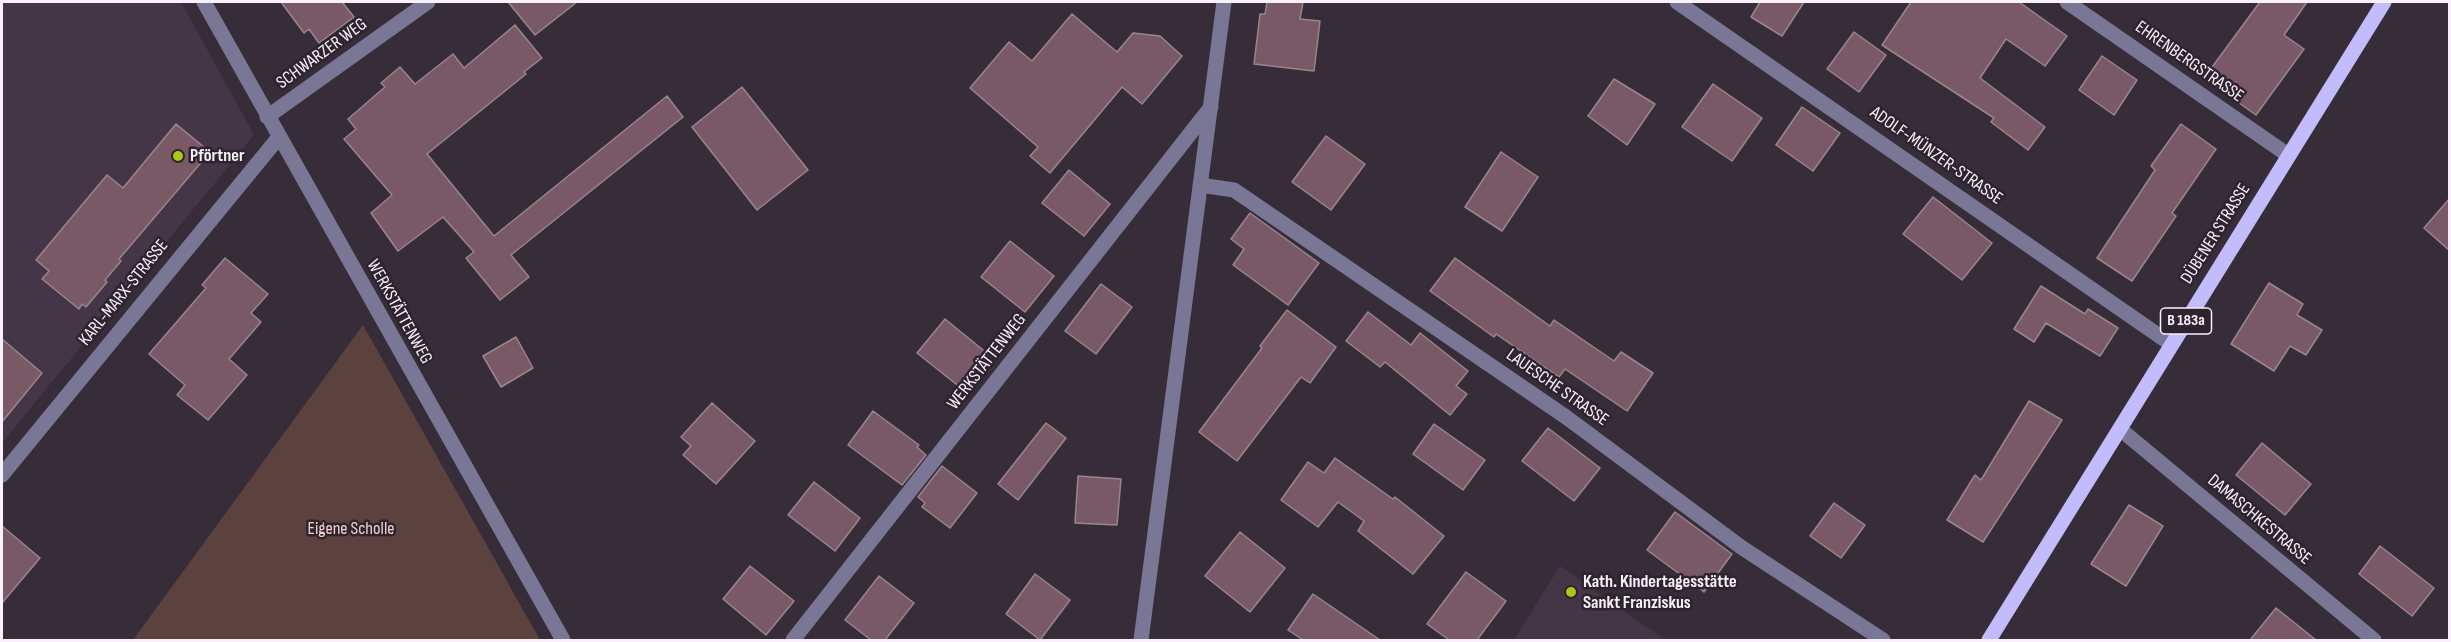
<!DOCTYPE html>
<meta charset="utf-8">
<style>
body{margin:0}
#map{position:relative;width:2451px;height:642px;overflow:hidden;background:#372d39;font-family:"Sofia Sans Condensed",sans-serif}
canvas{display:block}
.frame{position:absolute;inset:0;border:3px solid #f8f1f9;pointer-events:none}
</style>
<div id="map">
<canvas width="2451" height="642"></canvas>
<div class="frame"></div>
</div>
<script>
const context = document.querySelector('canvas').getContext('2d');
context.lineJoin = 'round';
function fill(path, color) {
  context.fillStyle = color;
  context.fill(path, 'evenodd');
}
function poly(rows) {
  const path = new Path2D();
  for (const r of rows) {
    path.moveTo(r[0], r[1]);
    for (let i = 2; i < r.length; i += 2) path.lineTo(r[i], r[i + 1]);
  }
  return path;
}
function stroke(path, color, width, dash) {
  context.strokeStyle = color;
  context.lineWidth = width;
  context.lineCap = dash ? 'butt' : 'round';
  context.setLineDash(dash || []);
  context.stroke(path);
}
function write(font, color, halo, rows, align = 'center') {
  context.font = font + ' "Sofia Sans Condensed",sans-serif';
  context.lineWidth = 5;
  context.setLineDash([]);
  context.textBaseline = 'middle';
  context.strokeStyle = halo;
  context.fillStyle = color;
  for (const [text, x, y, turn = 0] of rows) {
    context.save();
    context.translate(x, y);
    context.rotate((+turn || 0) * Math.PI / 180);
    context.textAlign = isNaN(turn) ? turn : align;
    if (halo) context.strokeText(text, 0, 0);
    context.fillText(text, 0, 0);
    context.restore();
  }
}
const built = poly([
 [2,2,181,2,254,135,2,443],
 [1560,566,1648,628,1666,640,1514,640]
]);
const green = poly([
 [363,325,540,640,133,640]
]);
const building = poly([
 [281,2,342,2,354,17,319,43,309,29,304,33,281,2],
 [508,2,577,2,535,35,508,2],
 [1267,2,1303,2,1300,19,1320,21,1314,71,1254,64,1260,14,1265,14,1267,2],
 [1760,2,1804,2,1782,36,1751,17,1760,2],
 [1911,2,2019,2,2067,36,2045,66,2006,39,1980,78,2045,127,2028,150,1991,122,1994,118,1882,45,1911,2],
 [2260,2,2307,2,2284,35,2304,49,2256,115,2204,78,2260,2],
 [1072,14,1117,52,1133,33,1160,36,1182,56,1142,104,1122,87,1050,173,1030,156,1038,147,970,88,1009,42,1032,61,1072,14],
 [515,25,542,58,524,72,526,74,427,154,494,236,667,96,683,117,511,255,529,277,500,300,466,258,474,252,443,217,398,251,371,213,392,195,344,139,356,129,348,119,385,87,381,83,400,67,415,84,453,54,464,68,515,25],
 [1854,32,1886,55,1859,92,1827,69,1854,32],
 [2102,56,2137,80,2114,115,2079,90,2102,56],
 [1614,79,1655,104,1627,145,1588,116,1614,79],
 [1713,84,1762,118,1732,161,1682,127,1713,84],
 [742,87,808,170,757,210,692,127,742,87],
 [1802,107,1840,133,1813,171,1776,145,1802,107],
 [176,124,210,152,119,259,121,261,105,280,107,282,86,307,82,304,79,309,42,279,49,271,36,260,107,175,123,188,176,124],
 [2181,124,2216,149,2172,213,2176,216,2132,281,2097,258,2155,170,2151,166,2181,124],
 [1326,136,1365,164,1331,210,1292,182,1326,136],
 [1501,152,1538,177,1502,231,1465,207,1501,152],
 [1069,170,1110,204,1084,236,1042,203,1069,170],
 [1933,197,1992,243,1962,280,1903,234,1933,197],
 [2450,198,2450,251,2424,228,2450,198],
 [1250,213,1319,263,1288,305,1233,265,1244,249,1231,239,1250,213],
 [1010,241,1054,276,1025,312,981,277,1010,241],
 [225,258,268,294,251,313,261,322,229,359,247,375,208,420,177,395,185,385,149,354,206,288,202,285,225,258],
 [1455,258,1550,326,1554,320,1614,361,1621,352,1653,373,1627,411,1565,369,1559,377,1496,334,1494,337,1430,291,1455,258],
 [2269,283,2303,304,2297,315,2322,330,2306,355,2290,346,2274,371,2231,344,2269,283],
 [1101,284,1132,307,1096,354,1065,331,1101,284],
 [2041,286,2085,314,2088,309,2118,328,2100,356,2046,323,2034,342,2014,329,2041,286],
 [1287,310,1336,347,1310,383,1301,377,1237,461,1199,432,1262,348,1260,346,1287,310],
 [1368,312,1411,345,1420,333,1468,371,1456,386,1467,394,1450,415,1385,362,1380,367,1346,341,1368,312],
 [945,319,988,354,961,388,917,353,945,319],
 [516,337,533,368,501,387,483,356,516,337],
 [2,339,42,373,2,422,2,339],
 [2029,401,2062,420,1983,542,1947,520,1975,475,1981,480,2029,401],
 [712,403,755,441,716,484,683,455,691,446,681,437,712,403],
 [873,411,919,445,917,447,926,455,902,485,848,445,873,411],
 [1046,423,1066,438,1018,500,998,484,1046,423],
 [1434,424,1485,460,1463,490,1413,454,1434,424],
 [1548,428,1600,468,1574,501,1522,461,1548,428],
 [2262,443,2311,484,2285,515,2236,475,2262,443],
 [1335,458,1393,499,1395,497,1444,536,1413,574,1358,531,1364,521,1338,502,1318,527,1281,500,1308,462,1324,473,1335,458],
 [942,466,977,493,950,528,922,507,925,503,918,497,942,466],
 [1078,476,1121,479,1117,525,1075,523,1078,476],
 [814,482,860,518,835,551,788,515,814,482],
 [1834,503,1865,525,1841,558,1810,536,1834,503],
 [2129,505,2163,526,2126,586,2091,564,2129,505],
 [1675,512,1732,554,1704,592,1647,550,1675,512],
 [2,526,40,558,2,603,2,526],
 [1240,532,1285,568,1250,612,1205,576,1240,532],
 [2380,546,2434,588,2412,616,2359,574,2380,546],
 [750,566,794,601,766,635,723,599,750,566],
 [1466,572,1506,601,1477,640,1449,640,1427,624,1466,572],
 [1035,574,1070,600,1040,640,1006,614,1035,574],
 [879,576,914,603,885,640,871,640,845,620,879,576],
 [1313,594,1380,640,1303,640,1288,630,1313,594],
 [2276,608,2316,640,2250,640,2276,608]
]);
const minor = poly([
 [204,2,563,640],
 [1677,2,2171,344],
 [2067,2,2288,155],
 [267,117,428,2],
 [1200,185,1234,190,1566,417,1741,547,1883,640],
 [2120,429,2374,640],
 [2,475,279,137],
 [793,640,1211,107],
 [1141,640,1224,2]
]);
const major = poly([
 [1989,640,2384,2]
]);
const markers = [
 [178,156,6,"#abc614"],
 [1571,592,6,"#abc614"]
];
const shields = [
 [2186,321,51]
];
const shieldNames = [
 ["B 183a",2186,321]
];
const streetNames = [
 ["SCHWARZER WEG",322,54,-36],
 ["EHRENBERGSTRASSE",2189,62,35],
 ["ADOLF-MÜNZER-STRASSE",1936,156,35],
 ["DÜBENER STRASSE",2216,234,-58],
 ["KARL-MARX-STRASSE",124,293,-51],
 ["WERKSTÄTTENWEG",399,312,61],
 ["WERKSTÄTTENWEG",987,362,-52],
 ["LAUESCHE STRASSE",1557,388,35],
 ["DAMASCHKESTRASSE",2259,520,40]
];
const poiNames = [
 ["Pförtner",190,156],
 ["Kath. Kindertagesstätte",1583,582],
 ["Sankt Franziskus",1583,603]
];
const parkNames = [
 ["Eigene Scholle",351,529]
];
fill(built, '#443647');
fill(green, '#5b423f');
fill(building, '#795966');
stroke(building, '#99868d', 1.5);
stroke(minor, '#7a7796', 15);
stroke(major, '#c3bcfc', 15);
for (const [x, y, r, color] of markers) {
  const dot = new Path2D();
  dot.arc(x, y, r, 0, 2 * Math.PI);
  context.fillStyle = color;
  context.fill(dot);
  stroke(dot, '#2d242f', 2);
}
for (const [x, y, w] of shields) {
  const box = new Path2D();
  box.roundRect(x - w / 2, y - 13, w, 26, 4.5);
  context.fillStyle = '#2d242f';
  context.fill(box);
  stroke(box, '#f8f1f9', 1.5);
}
write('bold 16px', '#f8f1f9', null, shieldNames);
write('18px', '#f8f1f9', '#2d242f', streetNames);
write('bold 18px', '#f8f1f9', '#2d242f', poiNames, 'left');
write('18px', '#f8d0cc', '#2d242f', parkNames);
</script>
